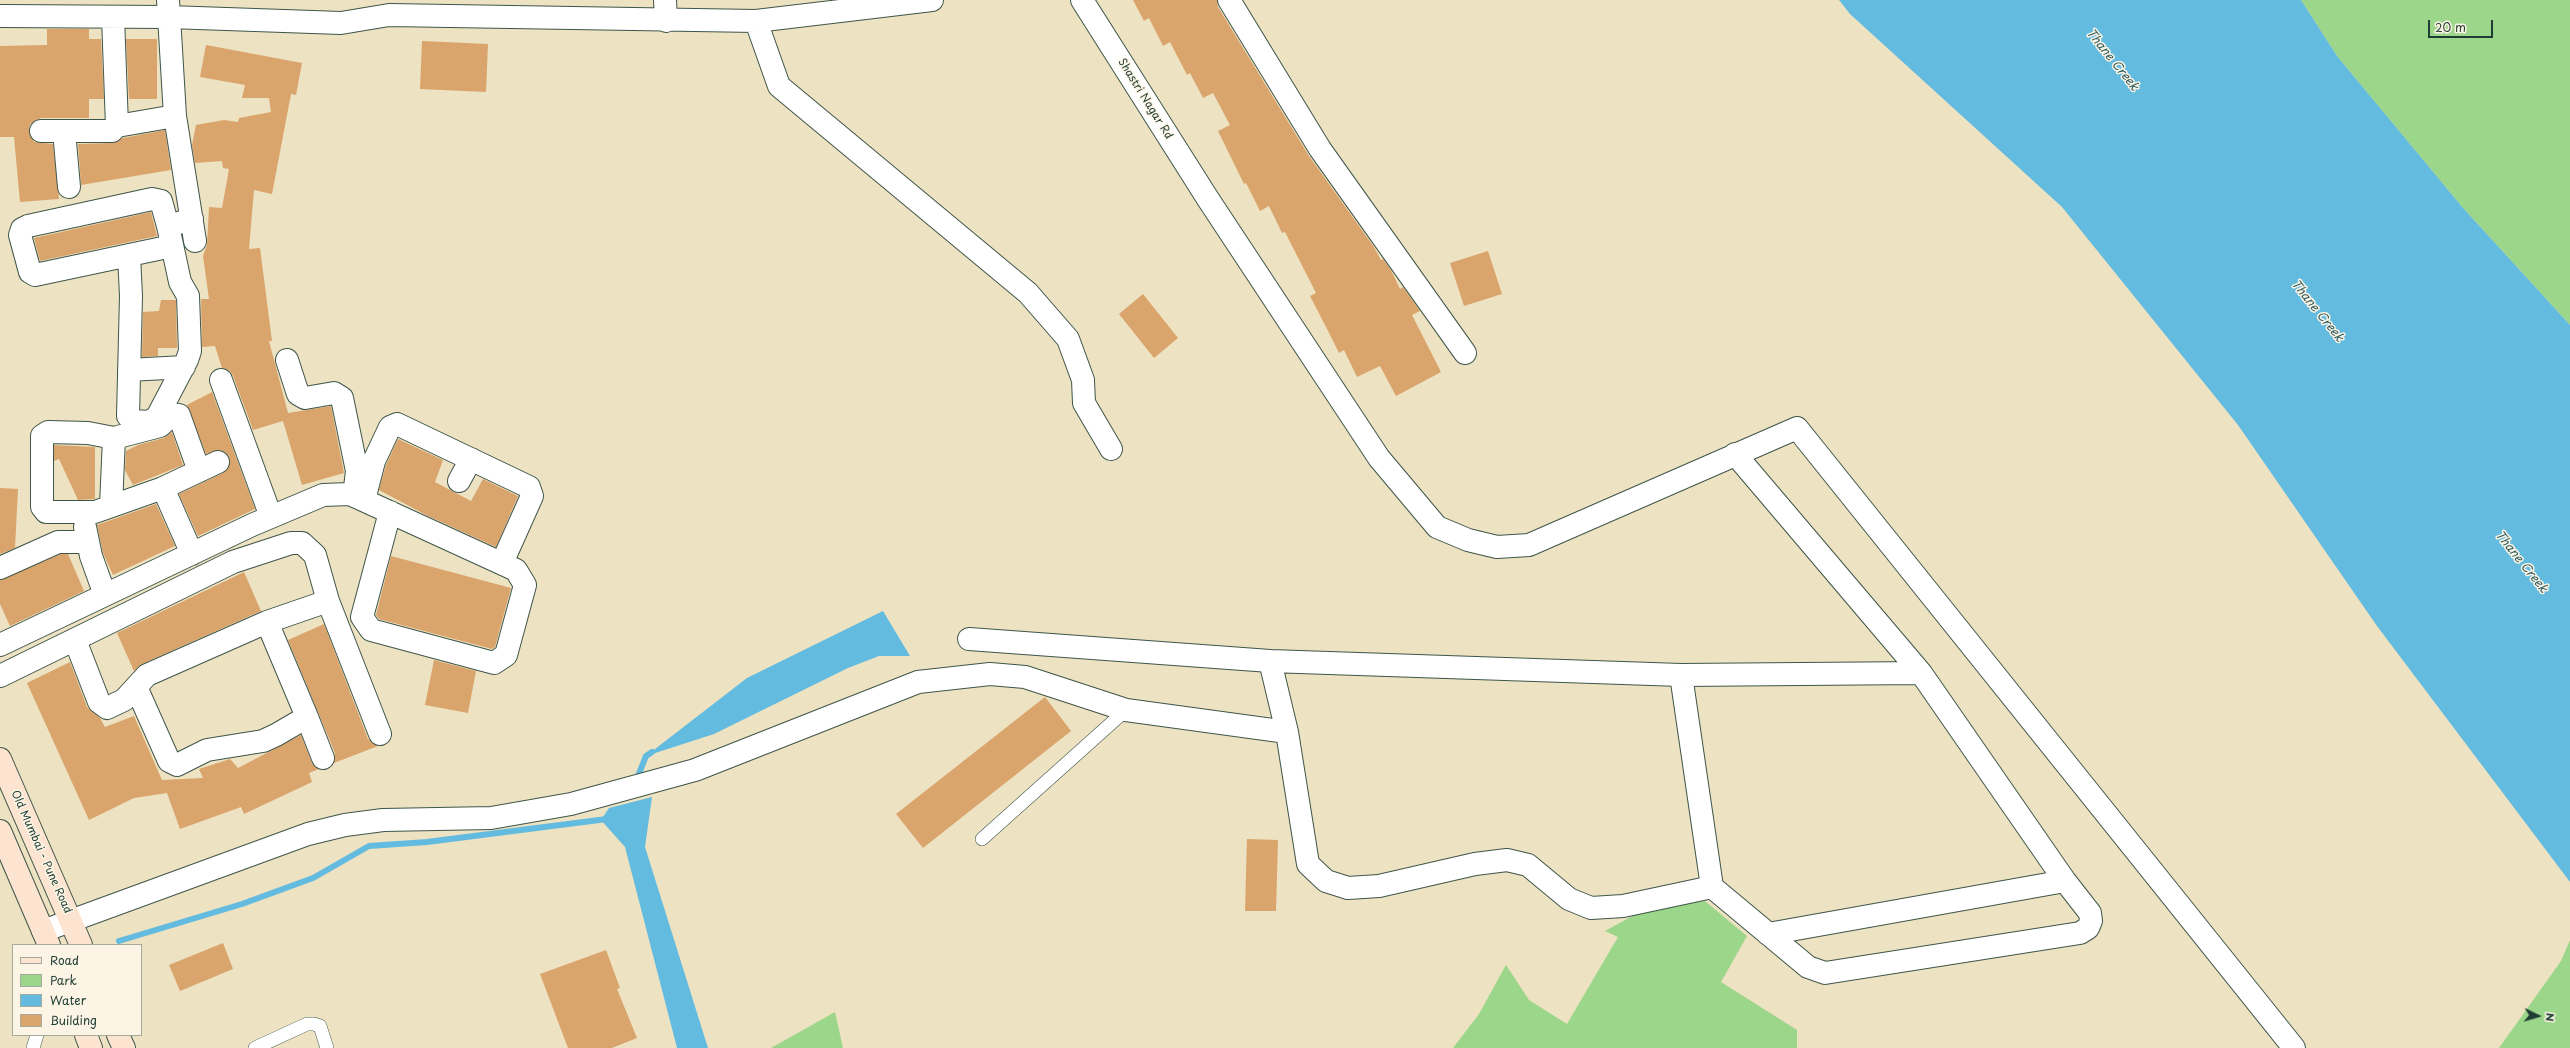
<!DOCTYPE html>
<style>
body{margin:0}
#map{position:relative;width:2570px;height:1048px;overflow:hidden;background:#ede2c1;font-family:"Playpen Sans",sans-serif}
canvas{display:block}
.legend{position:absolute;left:12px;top:944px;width:130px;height:92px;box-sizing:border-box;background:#fcf5e5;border:1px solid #a4ab9e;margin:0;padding:5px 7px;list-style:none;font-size:12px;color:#1f3d34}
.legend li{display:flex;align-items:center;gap:8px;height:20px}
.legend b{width:20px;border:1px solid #a4ab9e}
.north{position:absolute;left:2518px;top:996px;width:40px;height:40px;-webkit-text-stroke:3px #fcf5e5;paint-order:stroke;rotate:95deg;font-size:11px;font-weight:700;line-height:16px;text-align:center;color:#1f3d34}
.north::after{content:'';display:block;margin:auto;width:14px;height:18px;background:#1f3d34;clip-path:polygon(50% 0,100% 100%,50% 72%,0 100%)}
.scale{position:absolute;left:2428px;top:20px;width:65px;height:18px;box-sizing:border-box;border:2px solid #1f3d34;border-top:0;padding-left:5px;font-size:12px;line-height:14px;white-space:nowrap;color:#1f3d34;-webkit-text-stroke:3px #fcf5e5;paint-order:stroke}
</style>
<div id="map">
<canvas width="2570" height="1048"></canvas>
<ul class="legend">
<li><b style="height:5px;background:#fde4d0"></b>Road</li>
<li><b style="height:11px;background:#9bd68a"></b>Park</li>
<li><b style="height:11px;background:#63bbe0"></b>Water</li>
<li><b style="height:11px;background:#daa46d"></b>Building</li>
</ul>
<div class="north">N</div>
<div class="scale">20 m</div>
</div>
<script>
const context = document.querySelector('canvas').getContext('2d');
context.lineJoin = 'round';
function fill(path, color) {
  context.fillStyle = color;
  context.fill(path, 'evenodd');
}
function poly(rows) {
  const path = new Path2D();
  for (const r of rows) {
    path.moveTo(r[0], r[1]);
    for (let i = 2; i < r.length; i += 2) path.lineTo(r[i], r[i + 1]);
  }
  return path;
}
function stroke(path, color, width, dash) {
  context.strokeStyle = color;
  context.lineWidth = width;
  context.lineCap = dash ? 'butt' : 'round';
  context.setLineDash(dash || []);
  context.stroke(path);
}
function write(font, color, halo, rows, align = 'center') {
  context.font = font + ' "Playpen Sans",sans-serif';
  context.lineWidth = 3;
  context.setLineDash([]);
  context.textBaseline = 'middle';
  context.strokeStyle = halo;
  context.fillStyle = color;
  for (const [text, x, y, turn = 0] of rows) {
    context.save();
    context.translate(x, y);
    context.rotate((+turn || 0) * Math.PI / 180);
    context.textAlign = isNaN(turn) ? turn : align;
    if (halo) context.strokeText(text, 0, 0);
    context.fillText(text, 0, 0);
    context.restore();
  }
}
const green = poly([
 [2301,0,2570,0,2570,325,2463,208,2337,56],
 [1705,901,1747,936,1721,982,1797,1030,1797,1048,1453,1048,1479,1014,1506,965,1529,1000,1567,1024,1618,937,1605,931,1647,908],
 [2570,940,2570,1048,2499,1048,2561,961],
 [835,1012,843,1048,771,1048]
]);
const water = poly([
 [1839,0,2301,0,2337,56,2463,208,2570,325,2570,882,2377,626,2238,425,2062,207,1850,14],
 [883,611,910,656,879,656,848,668,714,734,646,756,747,678],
 [652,797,645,847,708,1048,677,1048,625,847,601,820,609,808]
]);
const stream = poly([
 [636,781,646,756,652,752],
 [119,941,242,904,313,878,369,846,427,842,607,819]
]);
const building = poly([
 [1133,0,1217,0,1218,7,1309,156,1374,247,1381,260,1383,259,1391,270,1400,289,1403,287,1420,311,1412,315,1441,372,1396,396,1380,366,1357,377,1344,350,1339,353,1326,327,1310,296,1316,293,1285,232,1282,233,1269,206,1260,211,1246,183,1244,184,1218,131,1230,125,1213,93,1203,98,1190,73,1187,75,1170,42,1163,46,1149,18,1144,21],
 [47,29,89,29,89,39,101,39,104,99,89,99,89,118,41,118,30,124,29,131,34,142,53,144,59,199,20,202,14,137,0,137,0,46,47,45],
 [126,39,157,39,157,99,129,99],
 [422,41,488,44,486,92,420,89],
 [206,45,302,63,296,95,291,94,272,194,254,190,249,249,260,248,272,341,269,341,288,413,331,406,344,473,302,485,283,421,253,430,233,376,229,370,222,368,215,346,202,347,201,299,209,299,203,256,207,245,209,207,222,208,229,169,223,168,222,161,195,163,192,145,196,125,224,120,238,122,239,118,271,112,269,98,242,98,245,85,200,77],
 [165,130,171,170,81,185,78,144,112,143,123,138],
 [151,212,157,236,40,261,34,238],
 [1488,251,1502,294,1464,306,1450,263],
 [1143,294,1178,338,1154,358,1119,314],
 [161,300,176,300,177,348,158,348,158,356,142,357,143,312,159,311],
 [212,392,255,509,198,536,179,494,223,473,230,463,229,456,225,452,219,450,206,454,187,405],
 [172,432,183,465,133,485,125,470,126,451,138,445,164,438],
 [398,439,443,460,435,482,471,501,483,479,518,496,496,547,428,516,379,490,386,465],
 [54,445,95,447,95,499,78,500,59,459,54,461],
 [0,488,18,489,15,548,0,554],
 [156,504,175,546,113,575,103,553,97,525],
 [61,554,68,554,84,591,10,626,0,604,0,580],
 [391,556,511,588,495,647,492,649,379,619,376,615],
 [244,572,261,611,142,664,134,671,117,633],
 [324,624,368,739,378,746,334,763,335,753,288,640],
 [434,660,476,671,468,713,425,705],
 [70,662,87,707,100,718,105,727,134,716,162,780,203,778,199,769,230,759,238,768,301,735,312,763,319,769,309,773,312,782,244,814,241,807,180,829,167,793,134,798,89,820,27,683],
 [1045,697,1071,731,923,848,896,814],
 [1247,839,1278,840,1276,911,1245,911],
 [223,943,233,969,180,991,169,965],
 [606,950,620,988,617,989,637,1038,612,1048,568,1048,540,974]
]);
const lane = poly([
 [982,839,1126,710],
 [33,1048,37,1035],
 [255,1048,307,1024,314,1024,320,1026,327,1048]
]);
const street = poly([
 [168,0,175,116,195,241],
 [665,0,666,21],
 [1082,0,1208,199,1379,458,1437,527,1468,540,1497,547,1529,545,1797,428,2294,1048],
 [1229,0,1320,149,1465,353],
 [0,16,169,17,341,23,389,15,756,21,932,0],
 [113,17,117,126,175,116],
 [756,21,779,86,1028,293,1068,339,1083,380,1084,403,1111,449],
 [41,131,112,131,117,126],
 [64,131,69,187],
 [168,226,161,201,152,199,28,226,22,229,20,235,30,272,35,275,172,246],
 [129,255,131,296,128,416,134,421,149,422,157,417,187,360,190,351,188,296,180,282,168,226,192,219],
 [287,360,298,394,305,398,334,393,342,398,357,471,354,496],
 [129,370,184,367],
 [221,380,271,517],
 [459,481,471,459],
 [163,488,95,512,46,512,42,507,42,436,48,432,88,433,114,438,160,426,173,414,179,415,199,471],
 [364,500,374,461,390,427,397,424,529,487,532,496,502,563],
 [111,506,114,438],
 [85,527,91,556,105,595],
 [192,554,163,488,218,462],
 [0,568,58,542,88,542],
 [969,639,1270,661],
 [75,640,99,702,107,708,124,700,147,675,267,622,328,601],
 [0,645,252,525,323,495,350,494,516,570,525,585,506,655,494,663,371,630,362,617,390,512],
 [1681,675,1712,887],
 [0,676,233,562,291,543,302,543,315,555,328,601,380,734],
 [136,687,169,761,177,765,207,750,263,741,276,735,307,717,267,622],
 [307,717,323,758],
 [1287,732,1270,661,1681,675,1921,673],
 [43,931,308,834,345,825,383,820,491,818,571,804,695,770,918,682,990,674,1025,677,1126,710,1287,732,1308,864,1326,881,1348,888,1379,886,1475,864,1507,860,1528,865,1569,899,1591,908,1623,906,1712,887,1808,967,1825,973,2080,933,2088,928,2091,921,2090,913,2065,881,1921,673,1735,454],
 [1768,934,2065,881]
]);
const secondary = poly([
 [0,759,81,945],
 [0,831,49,945],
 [86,1035,91,1048],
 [118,1035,124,1048]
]);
const streetNames = [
 ["Shastri Nagar Rd",1145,99,58],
 ["Old Mumbai - Pune Road",41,852,66]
];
const waterNames = [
 ["Thane Creek",2112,60,51],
 ["Thane Creek",2317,311,51],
 ["Thane Creek",2521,562,51]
];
fill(green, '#9bd68a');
fill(water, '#63bbe0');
stroke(stream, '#63bbe0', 6);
fill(building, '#daa46d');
stroke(lane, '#3e5649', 14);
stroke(street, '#3e5649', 24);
stroke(secondary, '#3e5649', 24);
stroke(lane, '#fff', 13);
stroke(street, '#fff', 22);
stroke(secondary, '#fde4d0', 22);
write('11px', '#1f3d34', '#fcf5e5', streetNames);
write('italic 12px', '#305c5f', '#fcf5e5', waterNames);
</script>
